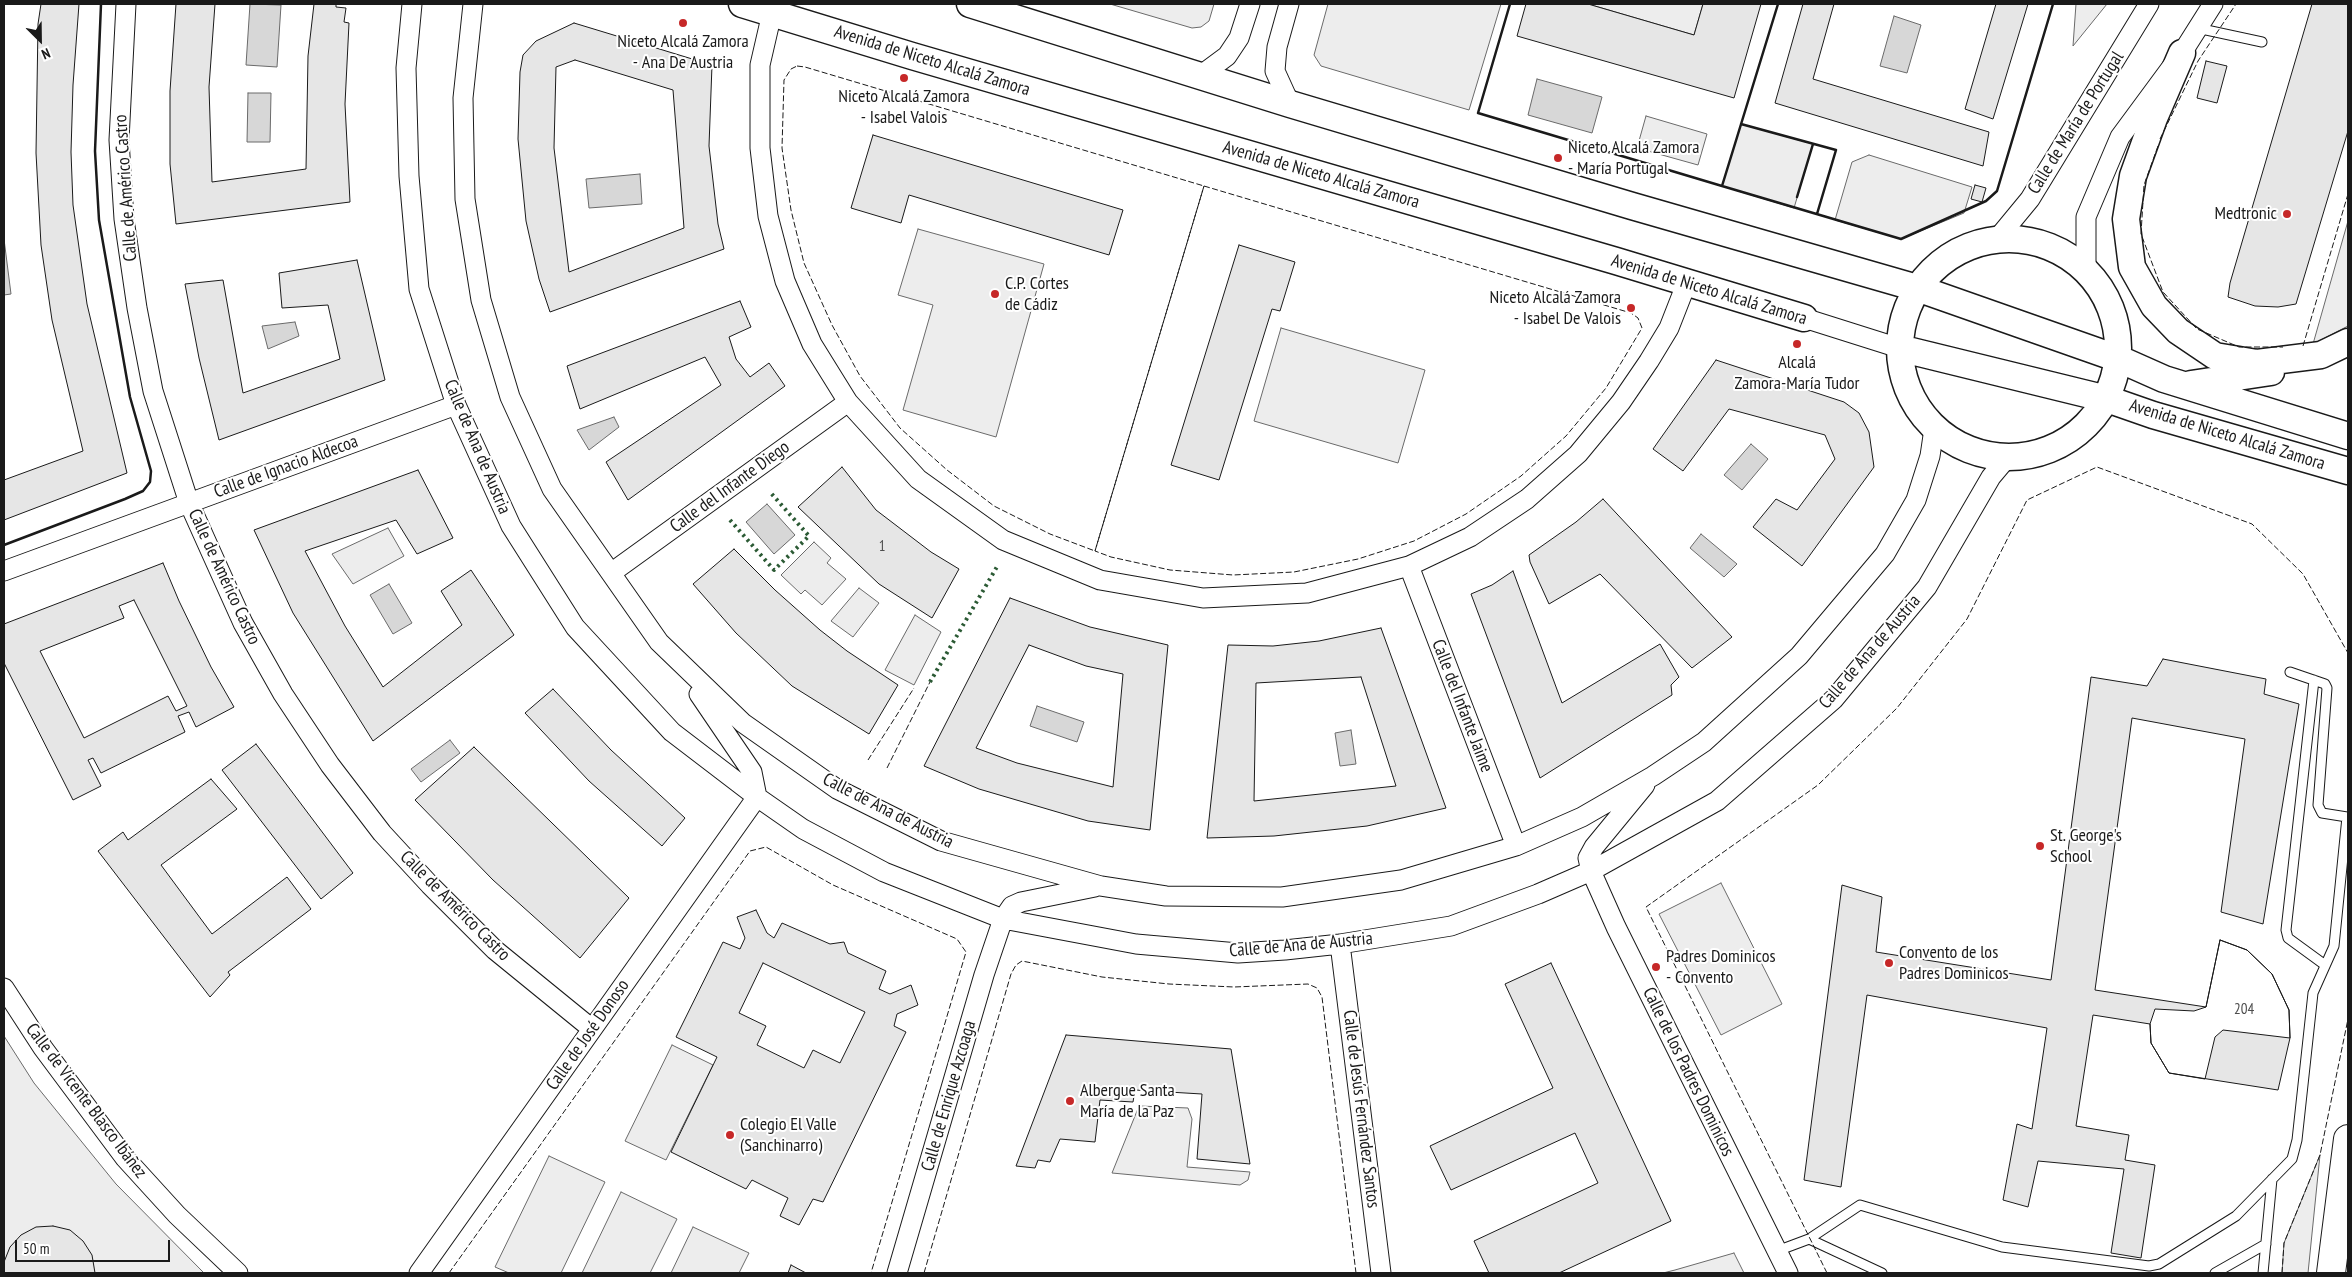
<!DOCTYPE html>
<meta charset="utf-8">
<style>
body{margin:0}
#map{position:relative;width:2352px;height:1277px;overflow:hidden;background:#fff;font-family:"PT Sans Narrow",sans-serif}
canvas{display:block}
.frame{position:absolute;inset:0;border:5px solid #1a1a1a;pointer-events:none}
.north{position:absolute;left:15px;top:15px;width:50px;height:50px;-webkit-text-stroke:4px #fff;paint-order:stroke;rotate:157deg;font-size:14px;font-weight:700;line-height:20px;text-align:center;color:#1a1a1a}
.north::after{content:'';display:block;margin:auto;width:18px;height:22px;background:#1a1a1a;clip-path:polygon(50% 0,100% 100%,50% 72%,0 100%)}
.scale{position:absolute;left:15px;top:1240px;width:155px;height:22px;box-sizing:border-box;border:2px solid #1a1a1a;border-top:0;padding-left:6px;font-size:15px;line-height:18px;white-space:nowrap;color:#1a1a1a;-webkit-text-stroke:4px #fff;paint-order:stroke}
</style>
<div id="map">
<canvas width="2352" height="1277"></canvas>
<div class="frame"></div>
<div class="north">N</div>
<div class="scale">50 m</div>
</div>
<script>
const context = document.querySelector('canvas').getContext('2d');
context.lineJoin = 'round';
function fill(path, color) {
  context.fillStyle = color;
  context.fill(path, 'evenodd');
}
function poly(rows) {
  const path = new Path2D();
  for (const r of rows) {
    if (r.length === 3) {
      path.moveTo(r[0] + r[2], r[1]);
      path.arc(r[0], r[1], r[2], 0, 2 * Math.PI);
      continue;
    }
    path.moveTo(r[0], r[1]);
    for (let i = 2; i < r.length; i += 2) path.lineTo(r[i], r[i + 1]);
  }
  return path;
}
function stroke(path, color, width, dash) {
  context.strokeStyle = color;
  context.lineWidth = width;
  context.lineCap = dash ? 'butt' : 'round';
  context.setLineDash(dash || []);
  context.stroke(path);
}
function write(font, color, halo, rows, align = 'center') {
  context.font = font + ' "PT Sans Narrow",sans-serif';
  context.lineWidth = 4;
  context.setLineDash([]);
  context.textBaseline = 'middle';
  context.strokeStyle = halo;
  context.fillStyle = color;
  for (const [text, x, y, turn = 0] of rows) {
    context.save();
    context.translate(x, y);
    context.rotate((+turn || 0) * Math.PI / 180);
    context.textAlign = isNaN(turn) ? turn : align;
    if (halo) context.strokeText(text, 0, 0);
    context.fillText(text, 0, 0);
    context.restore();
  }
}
const green = poly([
 [1110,4,1214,4,1209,21,1201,27,1192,28,1110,4],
 [1328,4,1501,4,1469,110,1321,66,1314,55,1328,4],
 [1588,4,1703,4,1694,35,1588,4],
 [2076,4,2107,4,2073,46,2076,4],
 [1646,116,1707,134,1698,165,1637,148,1646,116],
 [1741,124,1813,144,1794,208,1722,186,1741,124],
 [1869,155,1972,187,1964,213,1901,239,1835,220,1852,162,1869,155],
 [2348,221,2348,326,2313,344,2348,221],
 [918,229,1044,264,996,437,903,410,933,305,898,295,918,229],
 [1281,328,1425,370,1398,463,1254,421,1281,328],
 [388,528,404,556,353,584,332,554,388,528],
 [814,542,831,558,827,563,846,579,822,605,805,590,801,594,781,575,814,542],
 [859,588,879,603,853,637,831,621,859,588],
 [915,615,941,632,914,685,885,670,915,615],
 [1721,883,1782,1004,1721,1035,1659,914,1721,883],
 [4,1036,34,1083,116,1184,204,1273,4,1273,4,1036],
 [672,1045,713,1065,666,1160,625,1141,672,1045],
 [1139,1106,1188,1108,1192,1119,1187,1167,1250,1172,1248,1180,1240,1185,1112,1173,1139,1106],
 [2320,1155,2308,1273,2282,1273,2284,1243,2320,1155],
 [549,1156,605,1182,561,1273,509,1273,495,1267,549,1156],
 [621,1192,677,1219,650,1273,582,1273,621,1192],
 [693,1227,749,1253,739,1273,671,1273,693,1227],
 [1734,1253,1744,1273,1663,1273,1675,1270,1734,1253]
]);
const water = poly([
 [250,4,281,5,277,67,246,65,250,4],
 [1894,16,1921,25,1907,73,1880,66,1894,16],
 [1537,79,1602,97,1592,133,1528,115,1537,79],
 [248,93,271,93,270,142,247,142,248,93],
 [640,174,642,204,589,208,586,179,640,174],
 [4,239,11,294,4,295,4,239],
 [295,322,299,336,268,349,262,326,295,322],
 [614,417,619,427,589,450,577,430,614,417],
 [1751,444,1768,459,1742,490,1724,475,1751,444],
 [767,504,795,535,774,554,746,522,767,504],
 [1701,534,1737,564,1724,577,1690,548,1701,534],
 [389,584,412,623,393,634,370,595,389,584],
 [1037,706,1084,722,1077,742,1030,726,1037,706],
 [1351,730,1356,764,1340,766,1335,733,1351,730],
 [450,740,460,753,421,782,411,769,450,740]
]);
const building = poly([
 [41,4,79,4,73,85,71,152,73,205,87,304,127,473,4,520,4,480,83,451,52,320,41,245,36,153,38,24,41,4],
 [176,4,215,4,209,87,212,182,306,169,308,56,314,4,336,4,336,7,346,8,344,22,349,23,345,104,350,202,176,224,170,164,170,91,176,4],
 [1526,4,1588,4,1694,35,1703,4,1761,4,1734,98,1517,36,1526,4],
 [1803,4,1834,4,1813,79,1989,132,1983,166,1775,103,1803,4],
 [1996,4,2028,4,1993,119,1965,109,1996,4],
 [2312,4,2348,4,2348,131,2296,304,2278,307,2255,306,2228,297,2230,283,2312,4],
 [574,23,712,65,709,146,718,224,724,249,550,312,539,279,526,221,518,139,520,72,523,55,536,41,574,23],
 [575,60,673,90,684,228,569,272,554,148,556,67,575,60],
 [2206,61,2227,66,2217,103,2197,98,2206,61],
 [873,135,1123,210,1109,255,909,195,901,223,851,208,873,135],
 [1975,185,1986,188,1982,202,1971,199,1975,185],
 [1239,245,1295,262,1280,311,1272,309,1219,480,1171,465,1239,245],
 [357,260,385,380,219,440,199,358,185,284,223,280,243,393,340,359,328,305,282,308,279,273,357,260],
 [740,301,751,327,729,337,736,359,750,377,769,363,785,386,628,500,606,462,721,385,705,357,580,409,567,366,740,301],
 [1716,360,1844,402,1859,413,1869,432,1874,467,1802,566,1753,527,1776,499,1797,510,1835,459,1825,435,1729,409,1683,471,1653,449,1716,360],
 [842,467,876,510,931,552,959,569,932,618,879,584,798,507,842,467],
 [418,470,453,538,417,554,396,520,305,551,345,626,383,687,462,625,441,591,471,570,514,635,373,741,293,613,254,530,418,470],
 [1603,499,1732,637,1692,668,1600,574,1549,604,1530,562,1529,555,1576,522,1603,499],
 [734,549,775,590,820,630,847,651,898,685,869,734,792,686,736,633,693,584,734,549],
 [163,563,179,601,211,667,234,707,196,727,189,712,178,716,185,732,101,773,93,758,88,760,101,786,73,800,4,663,4,624,163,563],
 [134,600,187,706,176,711,168,696,84,738,40,651,124,618,119,606,134,600],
 [1513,571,1562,703,1660,644,1679,677,1671,685,1672,695,1540,778,1471,594,1492,585,1513,571],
 [1010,598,1090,627,1168,645,1150,830,1088,821,979,789,924,766,1010,598],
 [1029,645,1086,666,1123,674,1113,787,1017,763,976,748,1029,645],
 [1381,628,1446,808,1367,826,1274,836,1207,838,1228,645,1273,646,1319,641,1381,628],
 [1361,677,1396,786,1254,801,1256,683,1361,677],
 [2163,659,2266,679,2264,694,2299,704,2263,924,2221,912,2245,739,2132,718,2095,990,2206,1007,2220,940,2247,950,2272,974,2289,1010,2290,1038,2278,1090,2169,1073,2151,1043,2150,1024,2093,1015,2076,1126,2129,1135,2125,1160,2155,1165,2141,1258,2111,1253,2124,1169,2038,1161,2028,1207,2003,1200,2017,1124,2032,1129,2047,1028,1867,995,1841,1187,1804,1180,1842,885,1882,897,1876,952,2051,980,2091,677,2147,686,2163,659],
 [553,689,611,750,685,818,662,846,589,781,525,713,553,689],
 [256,744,353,873,321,899,222,770,256,744],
 [474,747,629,898,580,958,493,880,415,800,474,747],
 [211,779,237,809,161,865,212,934,287,877,311,909,228,972,230,975,210,997,98,851,123,832,128,840,211,779],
 [756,910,767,933,774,938,782,923,830,944,844,942,848,953,886,971,879,989,890,994,911,985,918,1005,897,1014,894,1026,906,1032,823,1202,813,1199,799,1225,780,1216,788,1198,752,1180,746,1189,671,1152,717,1057,676,1037,723,942,740,949,745,938,737,917,756,910],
 [763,963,865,1012,840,1063,813,1050,804,1068,757,1045,766,1026,739,1013,763,963],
 [2220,940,2247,950,2272,974,2289,1010,2290,1038,2223,1030,2215,1037,2205,1079,2169,1073,2151,1043,2150,1024,2155,1009,2194,1011,2206,1007,2220,940],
 [1551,963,1671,1221,1559,1273,1489,1273,1474,1241,1598,1183,1575,1133,1451,1190,1430,1146,1553,1088,1505,984,1551,963],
 [1066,1035,1231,1049,1250,1164,1197,1159,1202,1094,1135,1090,1133,1102,1100,1100,1095,1142,1060,1139,1050,1162,1038,1160,1035,1168,1016,1166,1066,1035],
 [53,1226,70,1230,83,1241,92,1255,95,1273,4,1273,4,1262,10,1247,21,1235,36,1227,53,1226],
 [791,1265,806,1273,788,1273,791,1265]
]);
const lane = poly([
 [2197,28,2262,42],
 [2314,680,2286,930,2288,938,2325,965],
 [1809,1239,1860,1205,2002,1247,2149,1266,2159,1264,2236,1216,2292,1159,2297,1140,2313,993,2334,946,2347,817,2322,813,2318,805,2327,688,2325,684,2290,672],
 [1777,1251,1809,1239,1882,1273],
 [2215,1273,2266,1244],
 [2263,1273,2272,1179]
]);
const street = poly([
 [126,4,119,140,124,219,137,308,153,391,189,503,211,552,243,623,283,694,330,765,382,833,430,885,495,950,592,1029],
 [412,4,406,68,409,176,419,289,456,405,511,526,575,627,672,732,757,797,803,829,884,872,1003,919,1136,944,1238,953,1285,950,1340,944,1451,926,1538,894,1591,871,1717,801,1834,699,1927,587,1991,477,2007,458],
 [473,4,463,98,465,199,481,300,510,397,552,489,659,642,743,723,837,789,941,841,1101,886,1166,896,1282,897,1401,880,1516,846,1582,817,1653,776,1704,742,1799,656,1885,554,1916,500,1930,456,1934,429],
 [1289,4,1277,47,1275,71,1290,104],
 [772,13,760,65,760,148,768,216,785,281,812,344,848,402,918,479,1003,540,1100,580,1203,598,1307,593,1409,566,1470,537,1527,499,1578,454,1621,402,1649,361,1669,328,1687,282],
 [1200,76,1227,56,1239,38,1250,4],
 [1997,239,2030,199,2149,4],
 [2086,270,2086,217,2120,137,2182,53,2213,4],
 [1804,318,1899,348],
 [1409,566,1516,846],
 [4,571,456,405],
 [611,573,848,402],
 [1645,785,1594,847,1588,858,1591,871,1616,927,1788,1273],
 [1340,944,1381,1273],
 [4,988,43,1048,125,1158,177,1215,238,1273],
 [419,1273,757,797,752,772,699,694],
 [897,1273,984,975,1003,919,1012,906,1021,902,1095,887]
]);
const secondary = poly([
 [742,4,912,56,1616,261,1804,318],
 [970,4,1290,104,1632,206,1917,288,2119,359,2164,379,2348,436],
 [2182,53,2154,118,2133,176,2126,219,2132,267,2154,306,2178,331,2215,356,2257,363,2321,355,2348,342],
 [2009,348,109],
 [1899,348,2107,399,2153,415,2348,471],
 [2191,384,2271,372]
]);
const highway = poly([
 [2331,1273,2348,1139]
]);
const hedge = poly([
 [730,520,774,570,809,536,770,492],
 [930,682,998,565]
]);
const fence = poly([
 [797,66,805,67,1204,186,1095,551,1050,534,994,506,947,470,900,428,860,376,832,325,804,263,791,210,782,148,784,80,791,69,797,66],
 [2160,139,2198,61,2236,4],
 [2158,146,2144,185,2141,234,2163,292,2197,329,2239,347,2283,347],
 [1204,186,1631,313,1638,318,1642,328,1606,388,1566,436,1521,476,1466,514,1414,541,1358,559,1294,572,1233,575,1170,570,1111,557,1095,551,1204,186],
 [2303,346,2348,194],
 [868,760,914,688],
 [887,768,930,682],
 [449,1273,750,851,766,847,833,885,957,939,966,952,871,1273],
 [924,1273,1011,974,1016,965,1022,961,1102,977,1169,984,1234,987,1308,984,1317,988,1322,997,1356,1273],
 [1827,1273,1646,907,1818,785,1897,708,1967,619,2027,500,2097,467,2252,524,2303,574,2348,653],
 [2282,1273,2284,1243,2320,1155,2348,1019]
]);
const wall = poly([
 [1510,4,1478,113,1722,186,1778,4],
 [1741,124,1836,150,1817,214],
 [1722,186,1901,239,1986,201,1997,191,2053,4],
 [1797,197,1813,144],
 [4,545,125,499,143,491,150,482,151,471,130,397,99,220,95,151,101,4]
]);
const markers = [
 [683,23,5,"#c62828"],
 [904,78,5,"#c62828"],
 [1558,158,5,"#c62828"],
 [2287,214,5,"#c62828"],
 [995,294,5,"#c62828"],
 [1631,308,5,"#c62828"],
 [1797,344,5,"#c62828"],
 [2040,846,5,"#c62828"],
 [1889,963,5,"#c62828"],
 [1656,967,5,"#c62828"],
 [1070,1101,5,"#c62828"],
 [730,1135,5,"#c62828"]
];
const numberNames = [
 ["1",882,547],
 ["204",2244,1010]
];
const poiNames = [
 ["Niceto Alcalá Zamora",683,42,"center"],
 ["- Ana De Austria",683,63,"center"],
 ["Niceto Alcalá Zamora",904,97,"center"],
 ["- Isabel Valois",904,118,"center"],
 ["Niceto Alcalá Zamora",1568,148],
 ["- María Portugal",1568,169],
 ["Medtronic",2277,214,"right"],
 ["C.P. Cortes",1005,284],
 ["de Cádiz",1005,305],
 ["Niceto Alcalá Zamora",1621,298,"right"],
 ["- Isabel De Valois",1621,319,"right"],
 ["Alcalá",1797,363,"center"],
 ["Zamora-María Tudor",1797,384,"center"],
 ["St. George's",2050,836],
 ["School",2050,857],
 ["Convento de los",1899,953],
 ["Padres Dominicos",1899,974],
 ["Padres Dominicos",1666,957],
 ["- Convento",1666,978],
 ["Albergue Santa",1080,1091],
 ["María de la Paz",1080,1112],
 ["Colegio El Valle",740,1125],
 ["(Sanchinarro)",740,1146]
];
const streetNames = [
 ["Avenida de Niceto Alcalá Zamora",932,61,17],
 ["Calle de María de Portugal",2076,123,-58],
 ["Avenida de Niceto Alcalá Zamora",1321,175,16],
 ["Calle de Américo Castro",126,188,-94],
 ["Avenida de Niceto Alcalá Zamora",1709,290,17],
 ["Avenida de Niceto Alcalá Zamora",2227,435,17],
 ["Calle de Ana de Austria",477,447,67],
 ["Calle de Ignacio Aldecoa",286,467,-20],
 ["Calle del Infante Diego",730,487,-36],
 ["Calle de Américo Castro",224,577,65],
 ["Calle de Ana de Austria",1870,652,-49],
 ["Calle del Infante Jaime",1462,706,69],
 ["Calle de Ana de Austria",888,811,27],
 ["Calle de Américo Castro",455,906,45],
 ["Calle de Ana de Austria",1301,945,-5],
 ["Calle de José Donoso",588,1035,-55],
 ["Calle de los Padres Dominicos",1688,1072,64],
 ["Calle de Enrique Azcoaga",949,1096,-74],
 ["Calle de Vicente Blasco Ibáñez",86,1101,53],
 ["Calle de Jesús Fernández Santos",1361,1109,83]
];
fill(green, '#ededed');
stroke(green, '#6a6a6a', 1);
fill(water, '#d7d7d7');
stroke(water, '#6a6a6a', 1);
fill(building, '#e6e6e6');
stroke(building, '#1a1a1a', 1);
stroke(lane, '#1a1a1a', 11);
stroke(street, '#1a1a1a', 21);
stroke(secondary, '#1a1a1a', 29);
stroke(highway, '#1a1a1a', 30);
stroke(lane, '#fff', 9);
stroke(street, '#fff', 19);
stroke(secondary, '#fff', 26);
stroke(highway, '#fff', 28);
stroke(hedge, '#2b5a34', 4, [2.5, 4]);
stroke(fence, '#1a1a1a', 1, [6, 2.5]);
stroke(wall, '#1a1a1a', 2.5);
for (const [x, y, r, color] of markers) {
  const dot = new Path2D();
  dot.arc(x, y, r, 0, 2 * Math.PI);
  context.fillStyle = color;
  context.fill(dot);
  stroke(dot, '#fff', 2);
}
write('15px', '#4d4d4d', null, numberNames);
write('18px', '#1a1a1a', '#fff', poiNames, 'left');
write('18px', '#1a1a1a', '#fff', streetNames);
</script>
